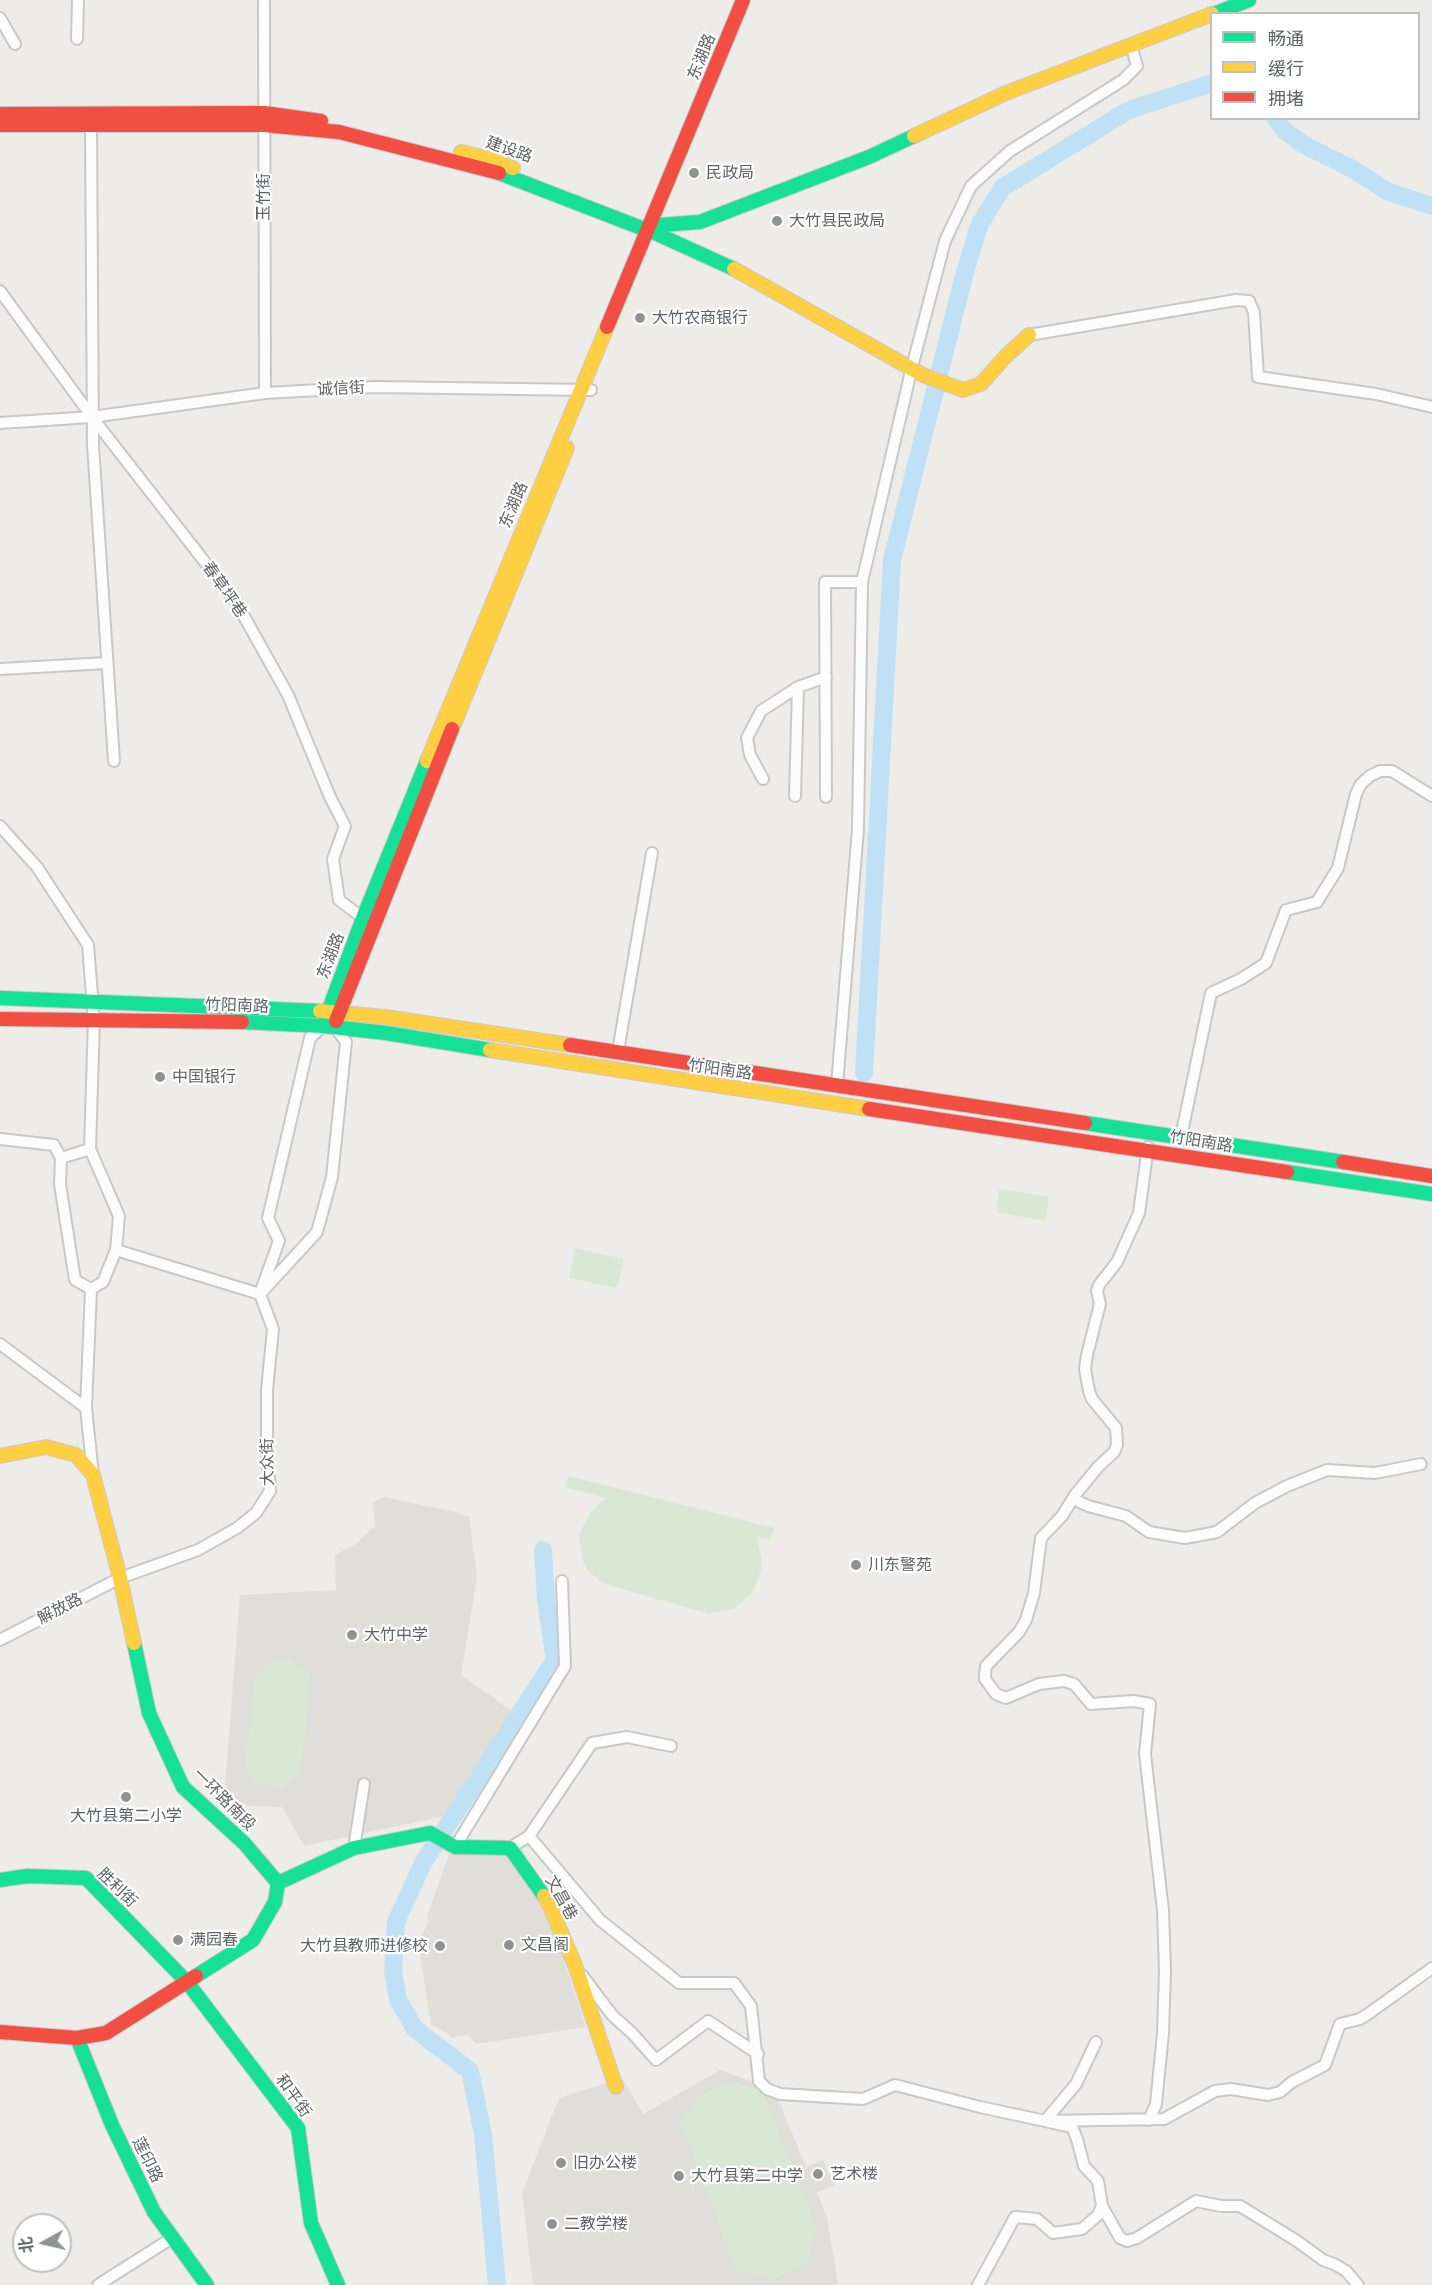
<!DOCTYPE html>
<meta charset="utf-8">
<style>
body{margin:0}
#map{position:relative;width:1432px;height:2285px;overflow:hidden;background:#edece9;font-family:"PT Sans","Noto Sans SC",sans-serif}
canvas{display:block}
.legend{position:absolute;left:1210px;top:12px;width:210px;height:108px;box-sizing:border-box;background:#fff;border:2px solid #bfc0c2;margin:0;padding:8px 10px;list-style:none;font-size:18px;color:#5e6266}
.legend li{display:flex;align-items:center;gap:12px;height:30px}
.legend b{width:30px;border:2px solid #bfc0c2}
.north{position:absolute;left:12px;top:2213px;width:60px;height:60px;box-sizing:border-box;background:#fff;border:2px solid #bfc0c2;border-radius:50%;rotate:262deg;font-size:16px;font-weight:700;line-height:24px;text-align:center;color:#5e6266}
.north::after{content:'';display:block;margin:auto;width:21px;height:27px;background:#909294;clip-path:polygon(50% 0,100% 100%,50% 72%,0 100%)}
</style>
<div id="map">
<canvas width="1432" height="2285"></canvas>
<ul class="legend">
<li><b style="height:8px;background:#16e098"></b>畅通</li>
<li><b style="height:8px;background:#ffcf43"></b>缓行</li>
<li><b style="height:8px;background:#f24e42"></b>拥堵</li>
</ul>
<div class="north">北</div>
</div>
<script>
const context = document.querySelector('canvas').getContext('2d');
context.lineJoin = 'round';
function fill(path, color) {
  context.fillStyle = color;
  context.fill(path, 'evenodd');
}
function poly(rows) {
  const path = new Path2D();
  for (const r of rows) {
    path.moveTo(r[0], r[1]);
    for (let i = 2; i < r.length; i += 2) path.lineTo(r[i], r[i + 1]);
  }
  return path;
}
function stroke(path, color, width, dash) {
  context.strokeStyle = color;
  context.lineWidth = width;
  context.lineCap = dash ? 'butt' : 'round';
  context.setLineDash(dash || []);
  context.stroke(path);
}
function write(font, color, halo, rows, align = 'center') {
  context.font = font + ' "PT Sans","Noto Sans SC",sans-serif';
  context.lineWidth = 4.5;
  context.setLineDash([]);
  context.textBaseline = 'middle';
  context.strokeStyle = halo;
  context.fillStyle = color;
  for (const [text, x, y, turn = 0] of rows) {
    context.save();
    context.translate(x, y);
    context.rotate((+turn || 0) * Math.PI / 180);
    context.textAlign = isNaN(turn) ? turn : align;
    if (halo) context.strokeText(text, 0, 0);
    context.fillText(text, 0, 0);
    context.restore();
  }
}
const education = poly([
 [384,1497,454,1512,469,1517,477,1577,461,1675,515,1713,445,1816,304,1846,282,1807,251,1806,224,1798,240,1595,336,1590,335,1555,354,1545,375,1526,373,1503],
 [449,1854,508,1855,548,1912,586,2027,477,2044,467,2035,450,2038,449,2034,431,2025,419,1948,423,1948,424,1939,420,1938,429,1922,427,1917],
 [720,2070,774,2089,806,2167,823,2160,834,2185,817,2192,827,2218,838,2283,830,2285,533,2285,522,2193,559,2098,622,2078,643,2114]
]);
const green = poly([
 [999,1189,1049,1197,1045,1221,996,1212],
 [575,1248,624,1259,617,1288,569,1278],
 [568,1476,774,1528,771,1540,757,1537,762,1559,761,1570,753,1592,735,1608,709,1614,608,1585,600,1581,587,1570,582,1558,579,1534,591,1512,606,1498,565,1487],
 [271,1660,291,1661,311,1676,301,1770,284,1787,254,1783,245,1766,255,1677],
 [733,2081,763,2092,817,2227,807,2262,774,2280,736,2270,680,2121,700,2095]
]);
const river = poly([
 [1275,118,1285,131,1304,145,1347,166,1389,192,1432,206],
 [864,1073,892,560,965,272,979,226,1002,188,1129,110,1212,83],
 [497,2285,483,2134,470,2071,415,2029,398,2000,393,1971,396,1922,423,1863,555,1660,546,1600,543,1550]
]);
const street = poly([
 [264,0,265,393],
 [0,18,15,44],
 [77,39,78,0],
 [91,123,93,445,114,761],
 [0,291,92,417,236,602,288,695,330,797,345,826,333,859,339,900,363,918],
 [1029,335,1236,300,1249,301,1254,312,1258,377,1376,394,1432,407],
 [0,423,92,417,265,393,374,387,591,390],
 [0,669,107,663],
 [763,779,750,755,747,738,761,711,798,687,826,677],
 [795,796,798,687],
 [826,797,825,582,862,582],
 [0,826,37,867,88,945,94,1020,90,1149,61,1158,60,1184,75,1280,91,1289],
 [618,1051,652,853],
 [837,1085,858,829,862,582,912,367,945,241,971,186,1010,151,1123,80,1137,66,1131,45],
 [1181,1137,1211,993,1241,979,1266,963,1286,910,1317,902,1338,868,1356,794,1361,784,1370,776,1380,771,1392,771,1432,796],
 [0,1139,54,1145,61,1158],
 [1148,1147,1139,1213,1117,1262,1099,1285,1097,1291,1100,1304,1087,1355,1085,1369,1089,1391,1092,1399,1116,1428,1117,1445,1114,1452,1098,1467,1075,1495,1062,1516,1041,1538,1034,1593,1026,1620,1019,1632,986,1666,985,1674,985,1679,996,1694,1006,1698,1039,1684,1064,1681,1074,1684,1091,1704,1134,1701,1150,1704,1145,1754,1163,1910,1165,1971,1163,2033,1156,2104,1149,2120],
 [90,1149,119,1216,116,1250,103,1282,91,1289],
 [116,1250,260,1294],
 [262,1288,279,1241,268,1218,310,1038,323,1026],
 [91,1289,86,1408,93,1474],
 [260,1294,317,1232,332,1177,346,1042,336,1029],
 [0,1344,86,1408],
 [1073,1499,1088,1506,1126,1516,1149,1532,1185,1538,1217,1532,1255,1503,1287,1486,1327,1470,1375,1473,1421,1464],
 [0,1640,120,1578,198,1550,237,1528,256,1513,270,1491,267,1453,267,1390,273,1329,260,1294],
 [529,1836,600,1920,679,1983,734,1983,751,2006,759,2081,767,2089,780,2094,863,2099,895,2085,980,2107,1045,2121,1164,2119,1215,2091,1231,2089,1268,2095,1280,2092,1292,2082,1325,2065,1340,2024,1360,2019,1368,2014,1432,1968],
 [455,1847,565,1666,562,1581],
 [354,1848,364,1784],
 [510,1848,529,1836,592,1743,627,1737,671,1746],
 [582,1975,612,2015,632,2033,656,2060,708,2021,758,2054],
 [1102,2206,1120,2238,1127,2241,1137,2238,1196,2201,1221,2206,1240,2206,1297,2241,1323,2260,1334,2264,1346,2271,1358,2285],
 [98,2285,172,2238],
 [978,2285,1015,2217,1037,2219,1053,2233,1082,2229,1098,2215,1102,2206,1098,2181,1084,2166,1077,2139,1072,2127,1045,2121,1076,2084,1096,2042]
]);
const fast = poly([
 [1214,14,1249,0],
 [499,173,657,234,734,269],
 [660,225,700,222,869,157,914,136],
 [0,998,320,1011],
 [325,1020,363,918,427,761],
 [242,1022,323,1026,386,1033,490,1050],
 [1085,1123,1343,1162],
 [1287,1172,1432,1194],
 [134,1643,149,1713,183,1787,244,1843,278,1883,275,1902,253,1940,196,1976],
 [0,1880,27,1876,86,1878,187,1982,298,2128,311,2223,338,2285],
 [278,1883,354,1848,430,1833,455,1847,510,1848,544,1896],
 [77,2038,112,2125,154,2212,207,2285]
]);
const slow = poly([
 [914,136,1006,93,1212,14],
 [461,152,494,160,513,168],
 [734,269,923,375,963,390,981,384,1005,357,1029,335],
 [452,729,567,448],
 [427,761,607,327],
 [320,1011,385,1017,570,1045],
 [490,1050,869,1109],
 [0,1456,46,1447,76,1455,93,1475,120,1578,134,1643],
 [544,1896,549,1904,575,1965,616,2087]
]);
const jam = poly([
 [0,114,264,113,321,121],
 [0,125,264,125,339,132,499,173],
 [607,327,743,0],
 [0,1019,242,1022],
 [336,1021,452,729],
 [570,1045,1085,1123],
 [869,1109,1287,1172],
 [1343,1162,1432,1176],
 [0,2032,77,2038,106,2033,196,1976]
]);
const markers = [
 [694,173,6,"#909294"],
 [777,221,6,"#909294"],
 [640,318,6,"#909294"],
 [160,1077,6,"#909294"],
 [856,1565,6,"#909294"],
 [352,1635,6,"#909294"],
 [126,1797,6,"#909294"],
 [178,1940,6,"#909294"],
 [509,1945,6,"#909294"],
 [440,1946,6,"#909294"],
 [561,2163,6,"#909294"],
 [818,2174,6,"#909294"],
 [679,2176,6,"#909294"],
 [552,2224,6,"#909294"]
];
const streetNames = [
 ["东湖路",702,57,-68],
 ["建设路",509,150,19],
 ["玉竹街",264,197,-90],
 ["诚信街",341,389,-3],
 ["东湖路",514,505,-67],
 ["春草坪巷",224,590,55],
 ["东湖路",331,956,-69],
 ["竹阳南路",237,1006,2],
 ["竹阳南路",720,1070,8],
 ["竹阳南路",1201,1142,9],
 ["大众街",268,1462,-91],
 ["解放路",60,1609,-27],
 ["一环路南段",224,1800,45],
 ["胜利街",117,1888,44],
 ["文昌巷",561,1898,61],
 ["和平街",293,2096,54],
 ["莲印路",147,2160,64]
];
const poiNames = [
 ["民政局",706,173],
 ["大竹县民政局",789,221],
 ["大竹农商银行",652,318],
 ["中国银行",172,1077],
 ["川东警苑",868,1565],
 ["大竹中学",364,1635],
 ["大竹县第二小学",126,1816,"center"],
 ["满园春",190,1940],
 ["文昌阁",521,1945],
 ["大竹县教师进修校",428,1946,"right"],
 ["旧办公楼",573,2163],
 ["艺术楼",830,2174],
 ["大竹县第二中学",691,2176],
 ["二教学楼",564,2224]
];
fill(education, '#e0ded9');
fill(green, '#d8e8d5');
stroke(river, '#c0e1f5', 18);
stroke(street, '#c8c8c8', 14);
stroke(fast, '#cacaca', 16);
stroke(slow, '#cacaca', 16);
stroke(jam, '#cacaca', 16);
stroke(street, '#fcfcfc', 10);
stroke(fast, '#16e098', 14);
stroke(slow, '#ffcf43', 14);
stroke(jam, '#f24e42', 14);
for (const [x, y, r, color] of markers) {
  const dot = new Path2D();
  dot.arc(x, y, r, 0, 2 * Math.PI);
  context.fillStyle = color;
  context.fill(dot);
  stroke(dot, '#fff', 2);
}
write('16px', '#5e6266', '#fff', streetNames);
write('16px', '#5e6266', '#fff', poiNames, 'left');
</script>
